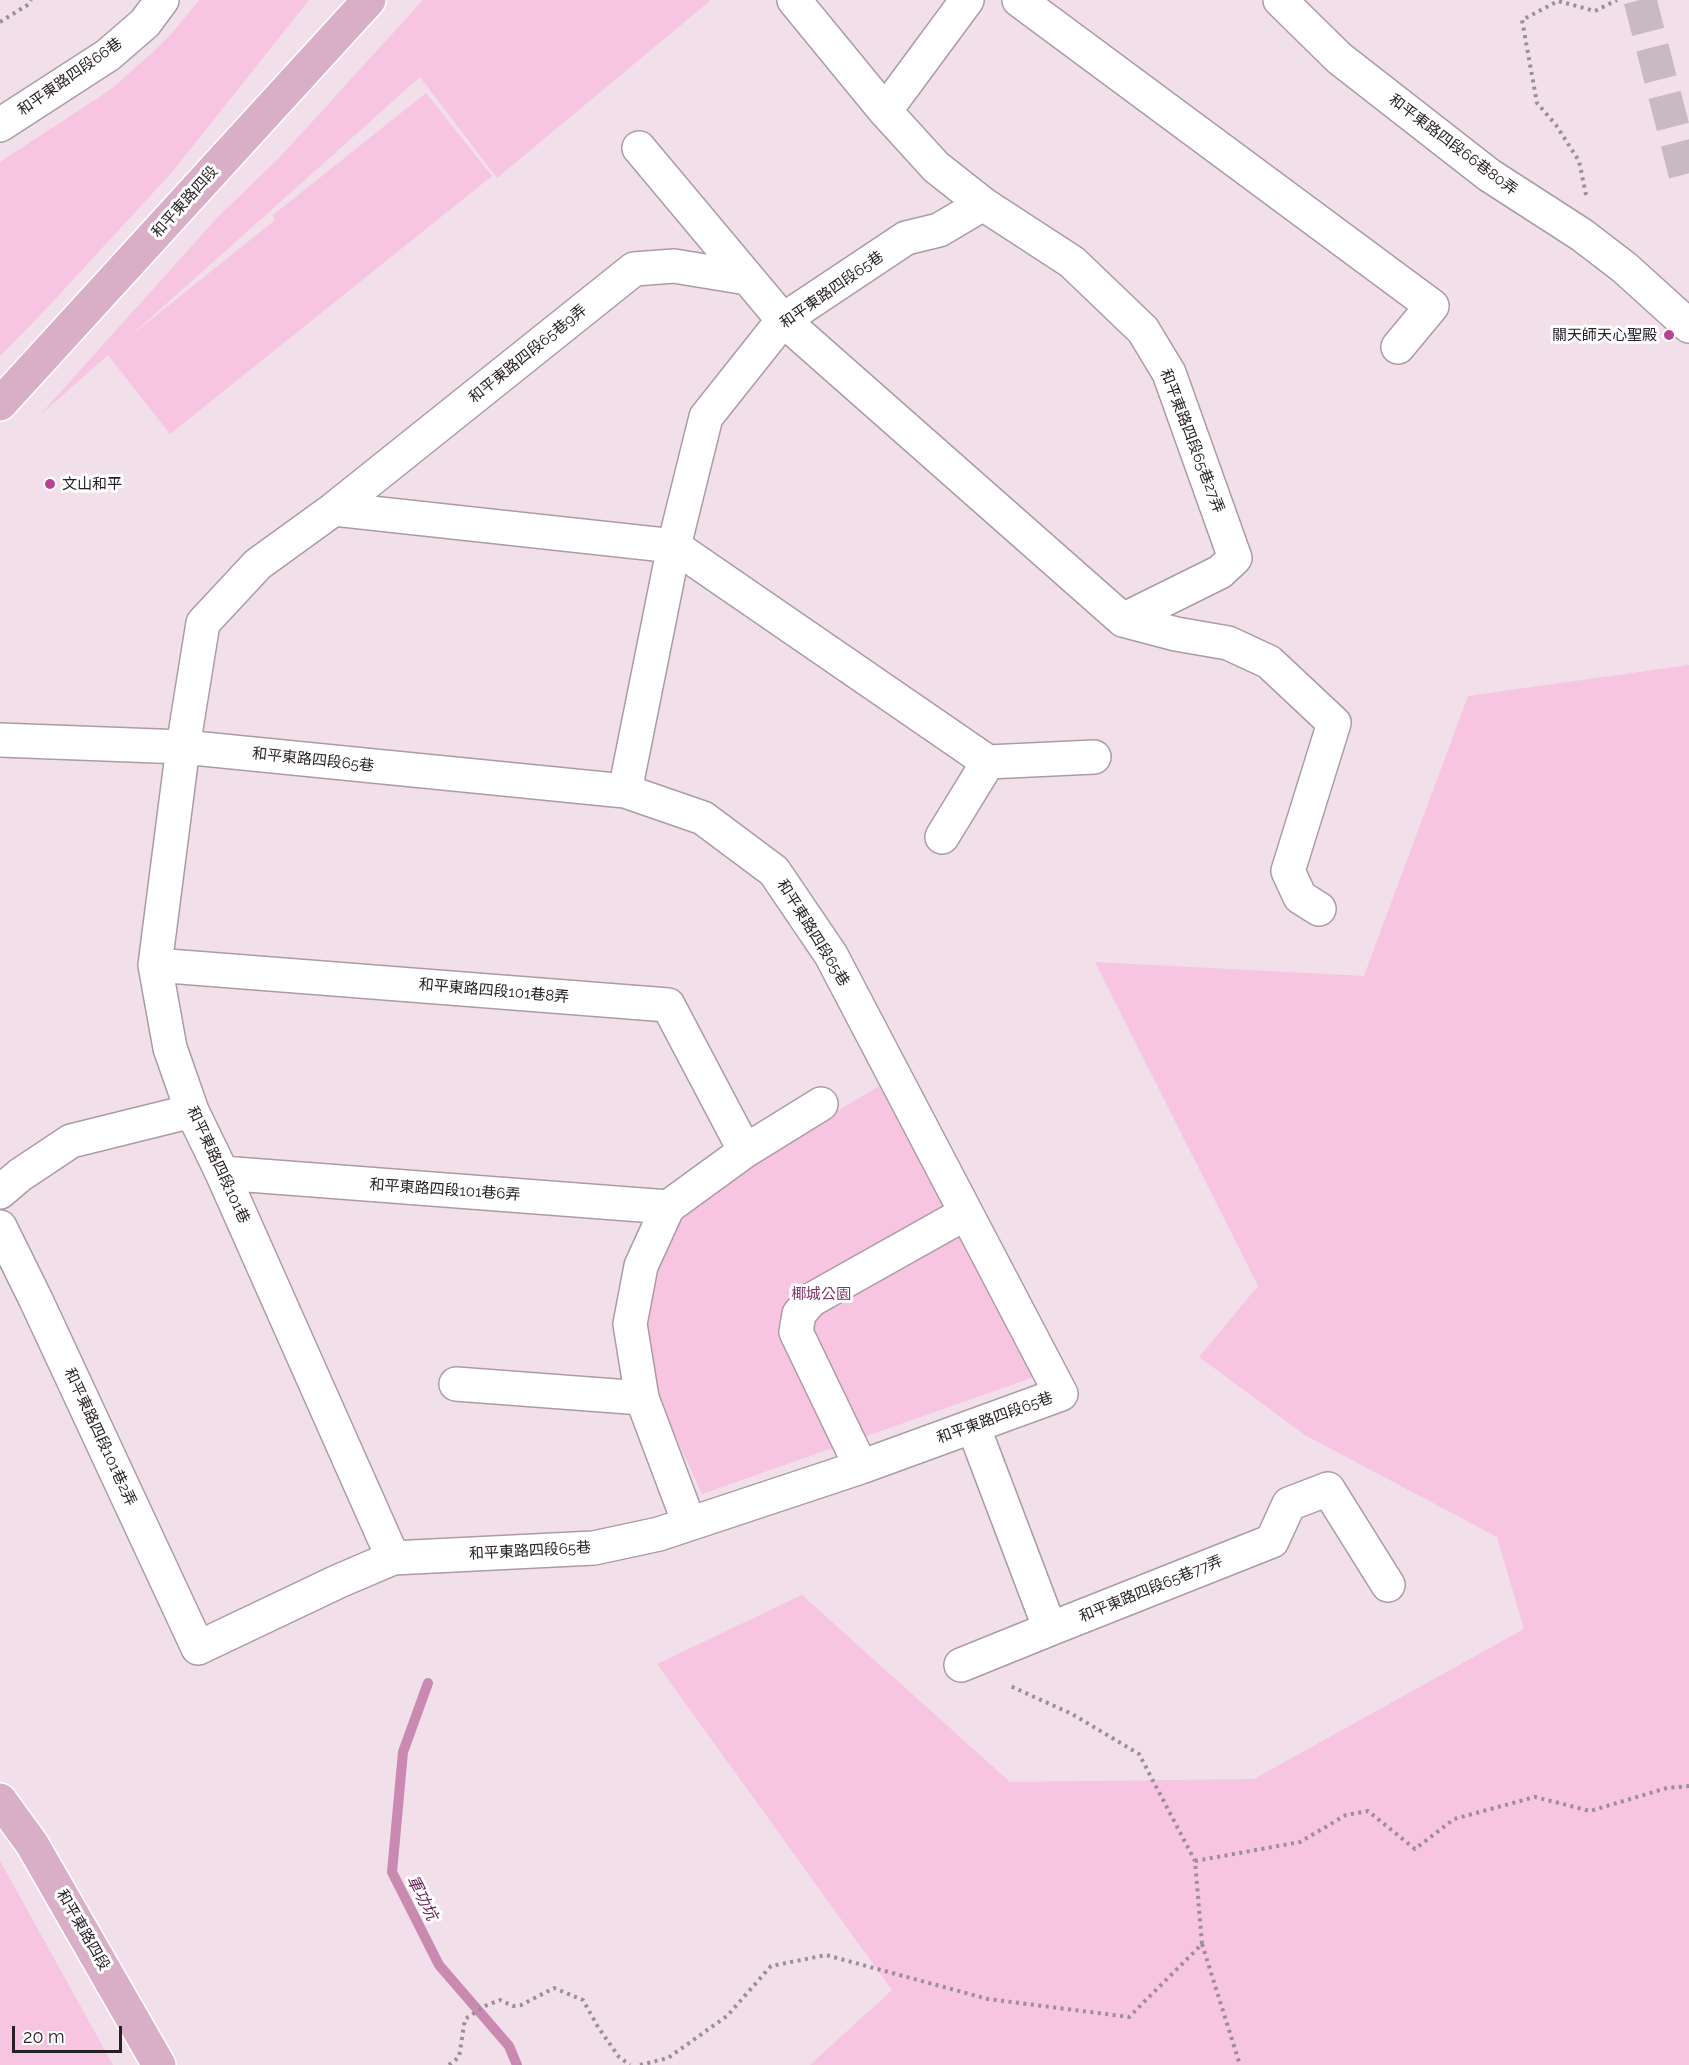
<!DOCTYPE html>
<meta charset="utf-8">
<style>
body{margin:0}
#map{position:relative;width:1689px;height:2065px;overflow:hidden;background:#f1dfe9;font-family:Raleway,sans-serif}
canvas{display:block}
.scale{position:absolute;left:12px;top:2026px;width:110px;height:27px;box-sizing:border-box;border:3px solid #272024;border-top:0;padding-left:8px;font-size:18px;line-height:21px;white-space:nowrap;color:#272024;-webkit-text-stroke:4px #fff;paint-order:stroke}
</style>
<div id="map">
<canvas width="1689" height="2065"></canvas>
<div class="scale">20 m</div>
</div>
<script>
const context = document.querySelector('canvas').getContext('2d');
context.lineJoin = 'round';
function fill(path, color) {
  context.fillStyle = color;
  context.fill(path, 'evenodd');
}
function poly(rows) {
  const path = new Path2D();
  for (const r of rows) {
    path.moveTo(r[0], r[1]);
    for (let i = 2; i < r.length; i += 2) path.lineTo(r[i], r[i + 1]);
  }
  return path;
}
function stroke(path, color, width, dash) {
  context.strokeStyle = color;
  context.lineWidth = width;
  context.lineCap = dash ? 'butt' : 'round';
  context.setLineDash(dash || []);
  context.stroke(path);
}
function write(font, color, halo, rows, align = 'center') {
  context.font = font + ' Raleway,"Noto Sans TC",sans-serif';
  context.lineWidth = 6;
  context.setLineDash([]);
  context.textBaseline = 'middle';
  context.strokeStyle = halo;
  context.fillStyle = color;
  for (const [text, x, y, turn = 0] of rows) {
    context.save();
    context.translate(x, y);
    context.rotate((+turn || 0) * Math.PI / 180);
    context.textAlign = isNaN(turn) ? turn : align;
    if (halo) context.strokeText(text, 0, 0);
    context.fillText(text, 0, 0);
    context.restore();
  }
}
const green = poly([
 [199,0,309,0,172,172,47,308,0,356,0,162,110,90,152,53,173,32],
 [423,0,711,0,497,178,420,77,128,338,275,220,273,215,426,93,492,176,170,434,108,355,40,415,216,219,280,157],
 [1689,665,1689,2065,810,2065,892,1990,657,1664,802,1595,1010,1782,1254,1779,1524,1629,1497,1537,1305,1435,1199,1357,1258,1286,1095,962,1364,976,1468,696],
 [881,1085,1034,1377,702,1494,648,1375,645,1299,665,1243,696,1202,732,1174],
 [0,1861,113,2065,0,2065]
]);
const stream = poly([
 [428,1683,403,1752,392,1872,439,1965,509,2046,517,2065]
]);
const highwayTunnel = poly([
 [1640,0,1689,189]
]);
const path = poly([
 [0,22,29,4,31,0],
 [1586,195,1579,161,1556,125,1537,103,1522,20,1558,1,1595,11,1617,0],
 [1195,1861,1300,1842,1346,1815,1368,1811,1415,1849,1454,1819,1535,1797,1590,1811,1667,1788,1689,1786],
 [1202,1944,1240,2065],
 [449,2065,459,2057,465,2019,487,2005,500,2000,513,2006,521,2005,554,1988,583,2000,598,2027,619,2057,630,2065],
 [640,2065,668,2058,727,2016,771,1966,826,1955,988,1999,1129,2017,1202,1944,1195,1861,1139,1754,1072,1714,1008,1685]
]);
const minor = poly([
 [1019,0,1432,306,1398,347],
 [1280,0,1339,58,1489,175,1582,235,1625,268,1689,326],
 [885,111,967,0],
 [0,125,108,55,145,23,162,0],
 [639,148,783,320,1123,620,1176,634,1228,643,1269,662,1334,723,1288,871,1300,897,1319,909],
 [983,204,1072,262,1143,330,1169,373,1235,558,1220,572,1123,620],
 [334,509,674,546,988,762,942,837],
 [0,740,183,747,625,791,703,818,774,871,831,955,1061,1394,861,1467,659,1534,594,1548,393,1558,339,1581,198,1648,36,1300,0,1227],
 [988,762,1094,757],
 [625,791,674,546,706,417,783,320,906,238,939,230,983,204,936,167,885,111,794,0],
 [155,965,668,1005,745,1151],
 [222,1173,668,1207],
 [0,1192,20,1175,71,1141,192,1111],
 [456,1384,642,1398],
 [973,1426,1050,1629,1272,1541,1289,1504,1328,1489,1388,1585],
 [861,1467,796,1332,799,1314,811,1300,966,1213],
 [689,1523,642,1398,630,1324,641,1266,668,1207,745,1151,821,1104],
 [393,1558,222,1173,192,1111,170,1048,155,965,183,747,203,623,258,564,334,509,634,269,674,266,747,278],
 [961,1665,1050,1629]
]);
const major = poly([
 [0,404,369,0],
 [0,1800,32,1844,159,2065]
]);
const markers = [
 [1669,335,6,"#bb4194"],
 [50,484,6,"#bb4194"]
];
const streetNames = [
 ["和平東路四段66巷",70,77,-35],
 ["和平東路四段66巷80弄",1453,145,37],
 ["和平東路四段",185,202,-48],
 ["和平東路四段65巷",832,290,-35],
 ["和平東路四段65巷9弄",528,354,-39],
 ["和平東路四段65巷27弄",1192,441,69],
 ["和平東路四段65巷",313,760,6],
 ["和平東路四段65巷",813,933,58],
 ["和平東路四段101巷8弄",494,991,5],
 ["和平東路四段101巷",218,1165,65],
 ["和平東路四段101巷6弄",445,1190,4],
 ["和平東路四段65巷",995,1418,-20],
 ["和平東路四段101巷2弄",100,1437,65],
 ["和平東路四段65巷",530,1551,-3],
 ["和平東路四段65巷77弄",1151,1589,-22],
 ["和平東路四段",83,1930,60]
];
const poiNames = [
 ["關天師天心聖殿",1657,335],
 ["文山和平",62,484,"left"]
];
const parkNames = [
 ["椰城公園",821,1294]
];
const waterNames = [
 ["軍功坑",422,1898,63]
];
fill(green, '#f7c4e2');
stroke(stream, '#c989b0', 10);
stroke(highwayTunnel, '#c9b9c2', 33, [33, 16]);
stroke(minor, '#ac9ba5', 36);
stroke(major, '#fff', 36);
stroke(path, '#9c8e96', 4, [3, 4.5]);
stroke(minor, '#fff', 33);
stroke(major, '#d9afc8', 33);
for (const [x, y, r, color] of markers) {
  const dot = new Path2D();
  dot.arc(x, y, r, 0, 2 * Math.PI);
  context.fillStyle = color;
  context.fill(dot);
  stroke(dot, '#fff', 2);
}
write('15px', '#272024', '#fff', streetNames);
write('15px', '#272024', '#fff', poiNames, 'right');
write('15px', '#7e3265', '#fff', parkNames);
write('italic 16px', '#651a4e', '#fff', waterNames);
</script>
